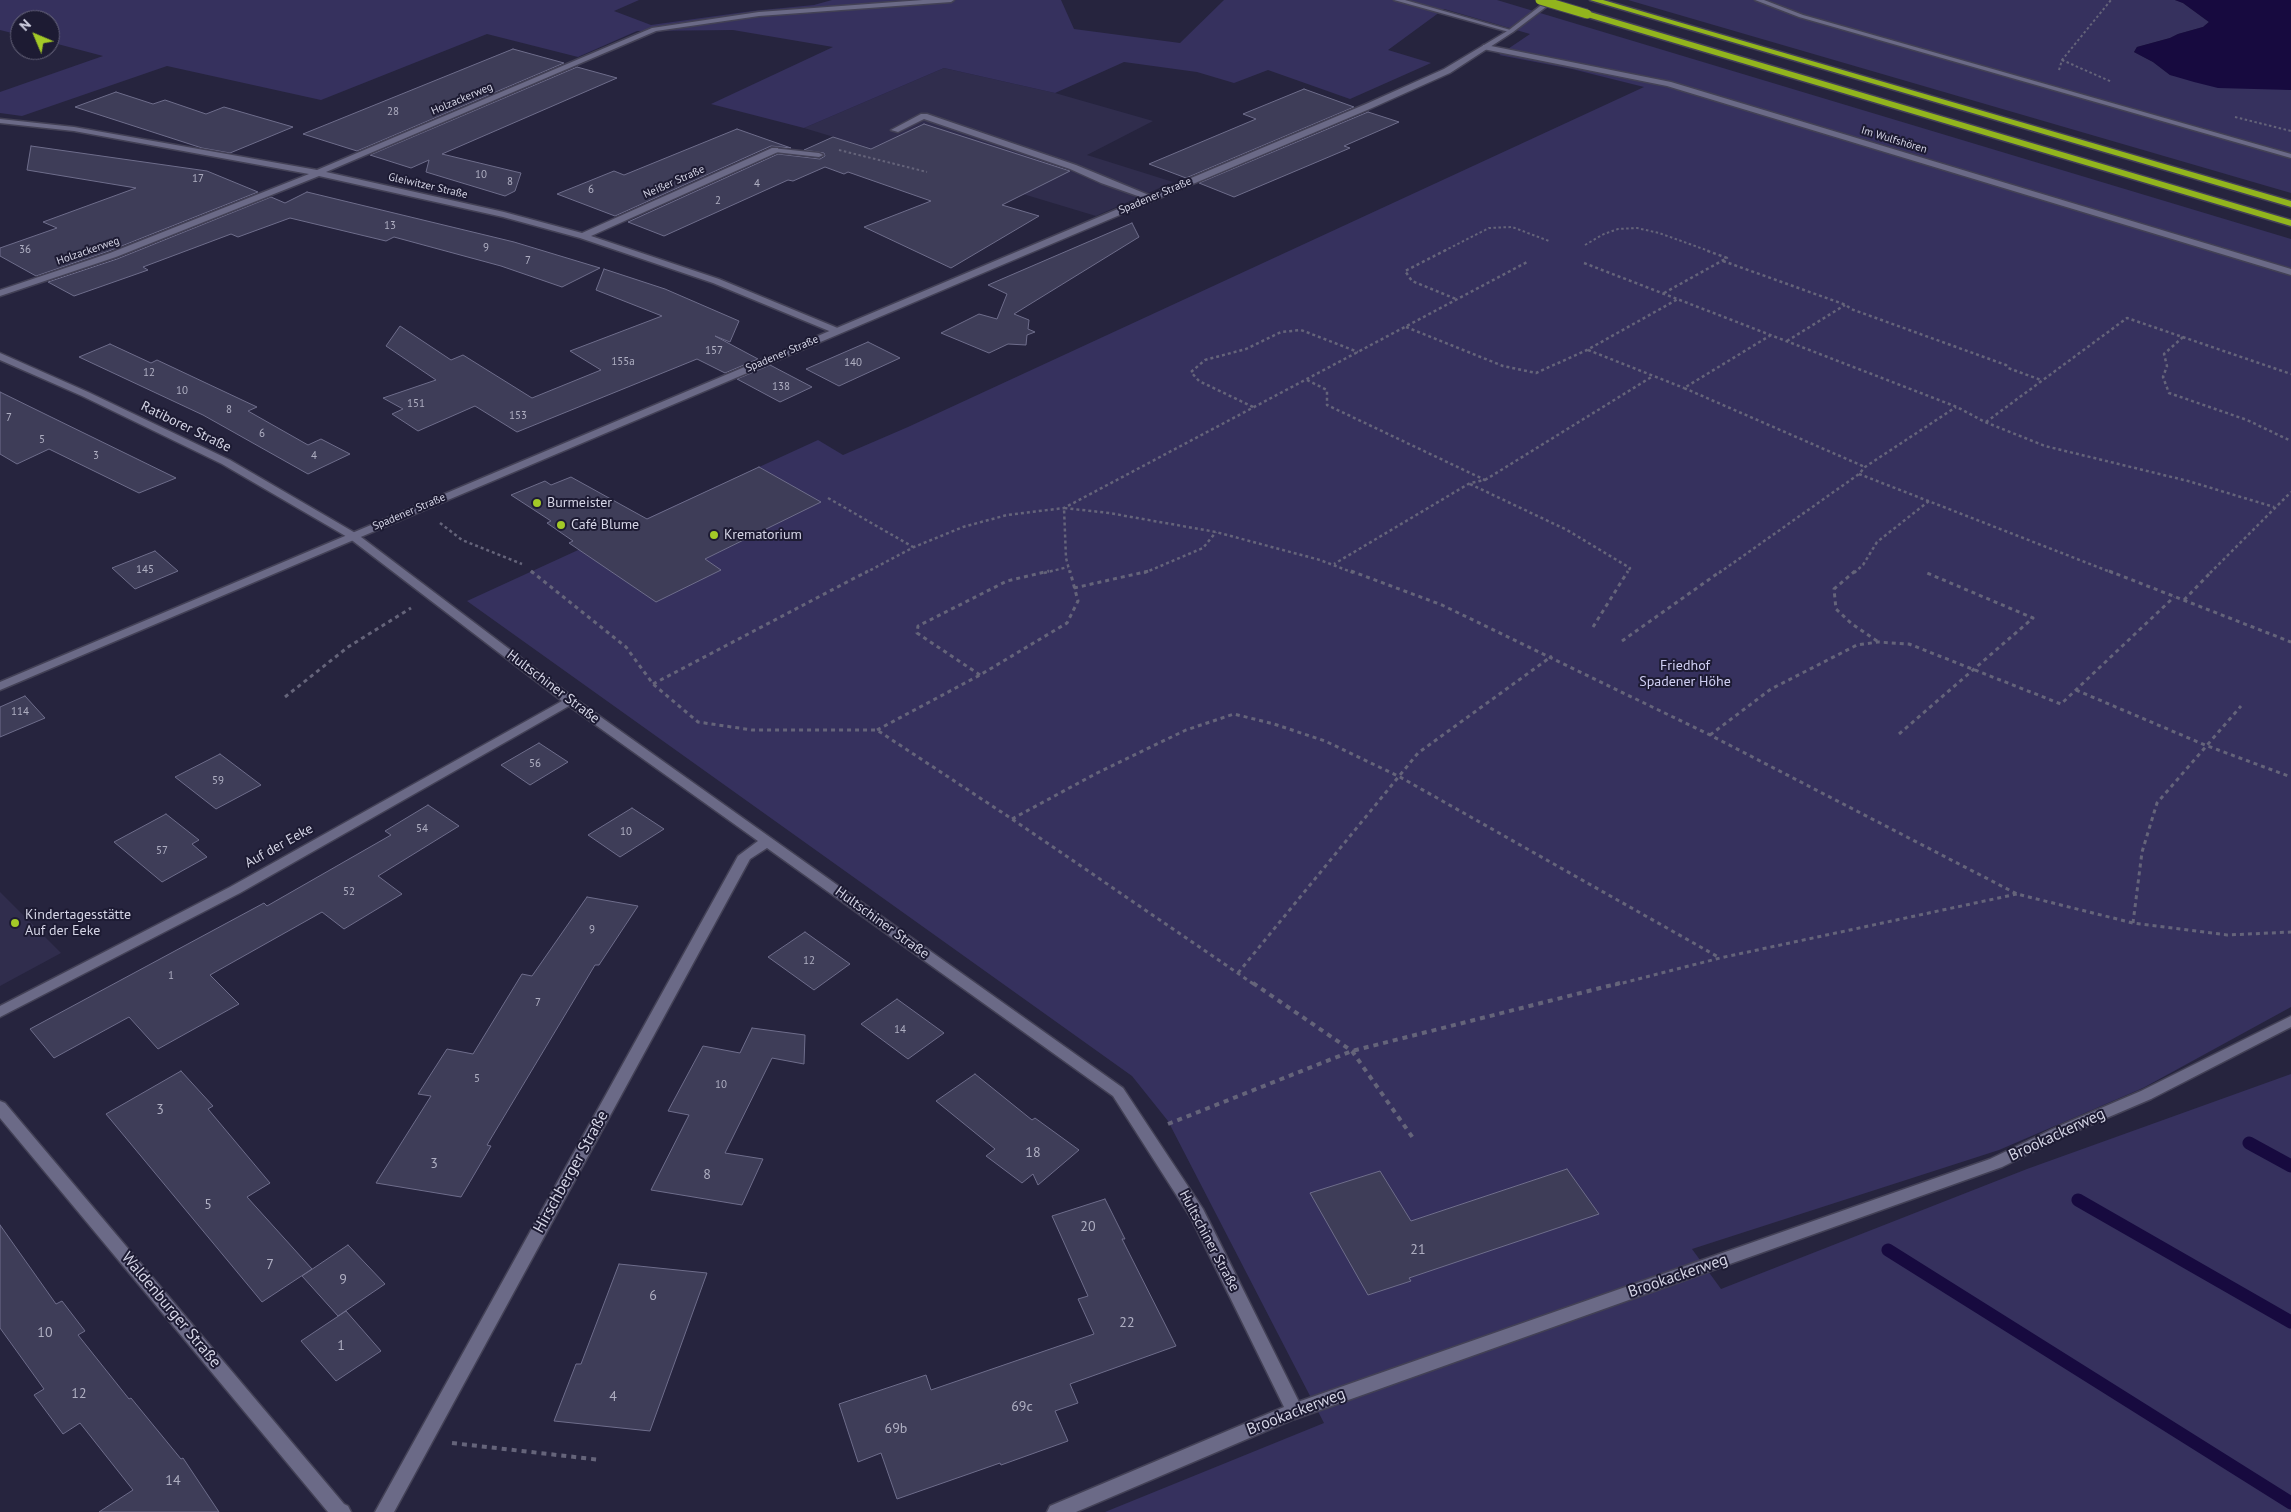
<!DOCTYPE html>
<meta charset="utf-8">
<style>
body{margin:0}
#map{position:relative;width:2291px;height:1512px;overflow:hidden;background:#26243e;font-family:"PT Sans",sans-serif}
canvas{display:block}
.north{position:absolute;left:10px;top:10px;width:50px;height:50px;box-sizing:border-box;background:#1d1b33;border:1px solid #67657b;border-radius:50%;rotate:315deg;font-size:14px;font-weight:700;line-height:20px;text-align:center;color:#d5d5e6}
.north::after{content:'';display:block;margin:auto;width:18px;height:22px;background:#a3c927;clip-path:polygon(50% 0,100% 100%,50% 72%,0 100%)}
</style>
<div id="map">
<canvas width="2291" height="1512"></canvas>
<div class="north">N</div>
</div>
<script>
const context = document.querySelector('canvas').getContext('2d');
context.lineJoin = 'round';
function fill(path, color) {
  context.fillStyle = color;
  context.fill(path, 'evenodd');
}
function poly(rows) {
  const path = new Path2D();
  for (const r of rows) {
    path.moveTo(r[0], r[1]);
    for (let i = 2; i < r.length; i += 2) path.lineTo(r[i], r[i + 1]);
  }
  return path;
}
function stroke(path, color, width, dash) {
  context.strokeStyle = color;
  context.lineWidth = width;
  context.lineCap = dash ? 'butt' : 'round';
  context.setLineDash(dash || []);
  context.stroke(path);
}
function write(font, color, halo, rows, align = 'center') {
  context.font = font + ' "PT Sans",sans-serif';
  context.lineWidth = 4;
  context.setLineDash([]);
  context.textBaseline = 'middle';
  context.strokeStyle = halo;
  context.fillStyle = color;
  for (const [text, x, y, turn = 0] of rows) {
    context.save();
    context.translate(x, y);
    context.rotate((+turn || 0) * Math.PI / 180);
    context.textAlign = isNaN(turn) ? turn : align;
    if (halo) context.strokeText(text, 0, 0);
    context.fillText(text, 0, 0);
    context.restore();
  }
}
const built = poly([
 [944,68,1055,93,1153,121,1087,155,1173,182,1096,216,804,128],
 [0,892,61,953,0,986]
]);
const green = poly([
 [0,0,639,0,614,11,651,25,752,11,814,5,832,0,1061,0,1074,29,1180,43,1224,0,1497,0,2291,239,2291,1007,2143,1088,1999,1150,1692,1249,1721,1289,2027,1169,2291,1074,2291,1512,1105,1512,1324,1423,1168,1121,1132,1076,467,601,818,440,843,455,908,427,1644,87,1572,69,1499,55,1530,34,1444,9,1388,50,1431,63,1350,99,1268,70,1234,83,1197,72,1124,62,1055,93,944,68,804,128,711,104,833,47,733,30,637,31,578,57,487,34,321,100,167,66,22,116,0,113,0,92,103,56,50,42,50,20,20,20,20,35,0,30],
 [1628,0,2175,0,2183,3,2209,22,2203,27,2178,34,2170,38,2137,47,2134,52,2153,62,2170,75,2291,90,2291,193]
]);
const water = poly([
 [2175,0,2291,0,2291,90,2218,88,2194,82,2170,75,2153,62,2134,52,2137,47,2170,38,2178,34,2203,27,2209,22,2183,3]
]);
const stream = poly([
 [2249,1143,2291,1166],
 [2078,1200,2291,1322],
 [1888,1250,2291,1503]
]);
const building = poly([
 [513,49,564,63,357,151,303,134,513,49],
 [577,67,617,78,442,154,521,173,515,191,505,196,426,172,429,160,411,168,370,155,577,67],
 [1304,89,1354,107,1186,178,1149,164,1256,119,1243,114,1304,89],
 [116,92,153,104,165,100,206,114,224,107,293,127,230,153,202,148,75,107,116,92],
 [1368,112,1399,122,1344,146,1350,148,1234,197,1199,183,1368,112],
 [924,124,1070,171,1002,205,1039,216,951,268,864,227,931,201,848,172,844,174,825,167,793,181,788,180,664,236,628,222,778,154,820,159,825,156,824,153,804,150,833,137,871,149,924,124],
 [737,129,791,148,771,146,615,216,557,194,614,171,624,175,737,129],
 [31,146,207,171,258,192,109,251,36,276,0,256,0,248,57,228,43,222,136,188,27,170,31,146],
 [307,192,514,242,600,268,562,287,501,266,394,237,386,241,290,218,238,237,231,234,143,267,148,270,74,296,48,282,117,259,271,197,285,203,307,192],
 [1132,223,1139,237,1014,314,1029,320,1028,329,1035,332,1027,335,1026,345,1008,344,989,353,941,333,979,314,997,319,1007,294,988,285,1132,223],
 [604,269,665,289,739,321,730,342,715,336,758,359,725,373,697,359,517,432,475,406,418,431,392,414,403,409,383,398,436,380,386,346,400,326,451,360,463,355,532,398,601,370,570,351,662,316,596,290,604,269],
 [868,342,900,358,839,386,806,369,868,342],
 [110,344,151,363,157,360,257,407,248,411,308,445,321,439,350,454,308,474,203,415,79,357,110,344],
 [770,365,812,387,780,402,737,379,770,365],
 [0,392,49,416,176,478,139,493,49,449,17,464,0,454,0,392],
 [759,467,821,502,705,559,721,570,656,602,569,543,573,541,547,523,551,521,511,495,545,481,551,485,571,477,647,519,759,467],
 [155,551,178,571,135,589,112,568,155,551],
 [25,696,45,718,0,737,0,707,25,696],
 [539,743,568,762,530,785,501,765,539,743],
 [220,754,261,785,216,809,175,777,220,754],
 [428,805,459,826,378,876,402,894,344,929,322,912,210,975,239,1004,158,1049,129,1017,54,1058,30,1029,264,903,267,906,391,835,385,831,428,805],
 [632,808,664,829,620,857,588,835,632,808],
 [166,814,199,840,192,844,207,857,162,882,114,842,166,814],
 [587,897,638,906,599,965,595,965,487,1145,491,1146,461,1197,376,1183,431,1096,418,1094,447,1049,473,1054,522,974,532,976,587,897],
 [805,932,850,964,814,990,768,957,805,932],
 [897,999,944,1033,908,1059,861,1024,897,999],
 [752,1028,805,1035,804,1064,772,1058,725,1153,763,1159,742,1205,651,1190,689,1115,668,1111,703,1046,740,1053,752,1028],
 [181,1071,213,1106,208,1109,270,1183,247,1197,312,1269,262,1302,106,1114,181,1071],
 [975,1074,1032,1120,1035,1118,1079,1150,1038,1185,1033,1174,1022,1183,986,1156,995,1149,936,1101,975,1074],
 [1567,1169,1599,1214,1409,1278,1411,1281,1368,1295,1310,1193,1380,1171,1411,1221,1567,1169],
 [1105,1199,1125,1239,1122,1239,1176,1346,1070,1384,1078,1403,1055,1411,1068,1441,1001,1465,1000,1463,897,1499,881,1453,858,1462,839,1404,926,1375,931,1390,1094,1334,1078,1299,1088,1296,1052,1216,1105,1199],
 [0,1225,56,1304,62,1301,85,1331,78,1335,129,1399,131,1398,181,1459,183,1458,219,1512,99,1512,133,1490,80,1423,63,1434,34,1395,44,1389,0,1328,0,1225],
 [348,1245,385,1284,338,1316,302,1276,348,1245],
 [619,1264,707,1273,650,1431,554,1421,576,1364,581,1364,619,1264],
 [346,1311,381,1351,336,1381,301,1341,346,1311]
]);
const pathFar3 = poly([
 [2062,60,2112,82],
 [2059,70,2062,60,2111,0],
 [2235,117,2291,131],
 [839,150,927,172],
 [1585,245,1604,234,1618,229,1637,228,1659,233,1709,251],
 [1444,251,1489,228,1512,227,1549,241]
]);
const pathFar2 = poly([
 [1446,250,1405,271,1412,281,1456,299],
 [1723,261,1846,305,1851,309,2006,365,2008,368,2041,380],
 [1584,263,1957,407,1985,422,2045,446,2188,481,2274,507],
 [1664,293,1727,258,1705,250],
 [1406,327,1503,366,1536,373,1587,350,1678,299],
 [1771,335,1684,388,1865,467],
 [2183,337,2164,354,2167,366,2163,377,2169,393,2247,420,2291,441],
 [1787,341,1845,305],
 [1588,350,1684,388],
 [1307,380,1327,390,1327,405,1485,480,1470,483,1334,564],
 [1253,407,1199,381,1191,372,1205,360,1246,349,1281,332,1301,330,1358,352],
 [1986,422,2127,318,2291,374],
 [1859,474,2113,573],
 [1485,480,1653,376],
 [1470,484,1567,530,1630,568,1627,573],
 [828,498,913,547],
 [440,523,462,540,522,564],
 [531,571,533,573],
 [865,573,914,547,963,527,1007,515,1064,508,1529,261],
 [1044,573,1068,567],
 [1070,573,1066,558,1064,508,1109,513,1216,532,1320,560,1354,573],
 [1144,573,1203,548,1216,532],
 [1719,573,1859,474,1865,467,1956,407],
 [1854,573,1863,565,1877,542,1929,501],
 [2210,573,2291,492]
]);
const pathFar1 = poly([
 [531,571,626,647,653,684,698,722,752,730,877,730,1012,819,1255,985],
 [1351,571,1442,605,1710,735,2017,894,2133,923,2227,935,2291,932],
 [1855,571,1834,589,1836,609,1852,624,1877,641],
 [2109,571,2291,642],
 [1074,588,1149,571],
 [2184,600,2212,571],
 [1593,627,1628,571],
 [1622,641,1721,571],
 [980,675,917,633,918,626,1007,581,1049,571],
 [653,684,868,571],
 [2076,690,2205,745,2291,777],
 [285,697,348,647,411,608],
 [877,730,980,675,1067,623,1078,601,1070,571],
 [1899,734,2033,618,1927,573],
 [1710,735,1771,689,1857,645,1878,642,1909,644,2061,704,2174,597],
 [1012,819,1097,773,1186,730,1234,714,1274,724,1325,741,1400,777,1720,958],
 [2133,923,2142,852,2157,803,2241,706],
 [1238,973,1418,753,1552,656],
 [1615,985,1720,958,2017,894]
]);
const path = poly([
 [1253,983,1352,1051,1413,1138],
 [1168,1124,1352,1051,1620,983],
 [452,1443,601,1460]
]);
const service = poly([
 [1755,0,1764,0,1803,15,2291,154,2291,158,1799,17,1755,0],
 [1486,45,1671,82,2291,269,2291,275,1667,86,1483,49,1483,45,1486,45],
 [921,114,927,114,1076,165,1156,198,1149,200,1101,183,1070,169,924,119,898,132,891,130,921,114],
 [772,148,819,153,823,155,819,157,775,152,771,150,772,148],
 [2291,1016,2291,1027,2151,1099,2069,1134,2002,1167,1295,1419,1289,1416,1286,1411,1289,1406,1295,1403,1990,1159,2059,1126,2141,1091,2291,1016]
]);
const minor = poly([
 [923,0,954,0,951,2,759,16,656,31,326,172,504,212,582,233,772,148,778,148,778,152,591,236,719,279,840,329,840,333,834,333,713,283,580,238,503,217,319,176,116,257,0,296,0,290,110,253,309,174,74,131,0,123,0,119,74,127,317,170,652,28,759,12,923,0],
 [1394,0,1405,0,1514,31,1509,32,1394,0],
 [0,353,88,392,230,460,357,534,574,698,1123,1088,1203,1209,1301,1406,1304,1411,1301,1416,1076,1512,1047,1512,1050,1506,1284,1407,1191,1218,1113,1096,767,848,750,859,394,1512,375,1512,738,856,758,841,569,706,240,893,0,1017,0,1006,230,887,562,701,349,538,222,464,82,396,0,360,0,353],
 [0,1101,5,1103,344,1504,348,1506,351,1512,328,1512,0,1118,0,1101]
]);
const tertiary = poly([
 [1548,0,1555,0,1513,32,1450,73,1372,108,0,690,0,682,1366,104,1444,69,1509,30,1548,0]
]);
const motorway = poly([
 [1590,0,1603,0,2291,201,2291,207,1590,0],
 [1584,12,1590,12,2291,220,2291,226,1584,16,1584,12]
]);
const motorwayBridge = poly([
 [1540,0,1587,14]
]);
const markers = [
 [537,503,5,"#a3c927"],
 [561,525,5,"#a3c927"],
 [714,535,5,"#a3c927"],
 [15,923,5,"#a3c927"]
];
const farStreetnames = [
 ["Holzackerweg",462,99,-23],
 ["Im Wulfshören",1894,140,17],
 ["Neißer Straße",674,182,-24],
 ["Gleiwitzer Straße",428,186,13],
 ["Spadener Straße",1155,196,-23],
 ["Holzackerweg",88,251,-19],
 ["Spadener Straße",782,354,-23],
 ["Spadener Straße",409,512,-23]
];
const numberNames = [
 ["28",393,112],
 ["10",481,175],
 ["17",198,179],
 ["8",510,182],
 ["4",757,184],
 ["6",591,190],
 ["2",718,201],
 ["13",390,226],
 ["9",486,248],
 ["36",25,250],
 ["7",528,261],
 ["157",714,351],
 ["155a",623,362],
 ["140",853,363],
 ["12",149,373],
 ["138",781,387],
 ["10",182,391],
 ["151",416,404],
 ["8",229,410],
 ["153",518,416],
 ["7",9,418],
 ["6",262,434],
 ["5",42,440],
 ["3",96,456],
 ["4",314,456],
 ["145",145,570],
 ["114",20,712],
 ["56",535,764],
 ["59",218,781],
 ["54",422,829],
 ["10",626,832],
 ["57",162,851],
 ["52",349,892],
 ["9",592,930],
 ["12",809,961],
 ["1",171,976],
 ["7",538,1003],
 ["14",900,1030],
 ["5",477,1079],
 ["10",721,1085]
];
const streetNames = [
 ["Ratiborer Straße",186,427,26],
 ["Hultschiner Straße",553,687,37],
 ["Auf der Eeke",279,846,-29],
 ["Hultschiner Straße",882,923,36],
 ["Hultschiner Straße",1209,1241,62]
];
const poiNames = [
 ["Burmeister",547,503],
 ["Café Blume",571,525],
 ["Krematorium",724,535],
 ["Kindertagesstätte",25,915],
 ["Auf der Eeke",25,931]
];
const parkNames = [
 ["Friedhof",1685,666],
 ["Spadener Höhe",1685,682]
];
const nearNumbernames = [
 ["3",160,1110],
 ["18",1033,1153],
 ["3",434,1164],
 ["8",707,1175],
 ["5",208,1205],
 ["20",1088,1227],
 ["21",1418,1250],
 ["7",270,1265],
 ["9",343,1280],
 ["6",653,1296],
 ["22",1127,1323],
 ["10",45,1333],
 ["1",341,1346],
 ["12",79,1394],
 ["4",613,1397],
 ["69c",1022,1407],
 ["69b",896,1429],
 ["14",173,1481]
];
const nearStreetnames = [
 ["Brookackerweg",2057,1135,-25],
 ["Hirschberger Straße",571,1172,-61],
 ["Brookackerweg",1678,1276,-19],
 ["Waldenburger Straße",171,1310,50],
 ["Brookackerweg",1296,1412,-21]
];
fill(built, '#302d4d');
fill(green, '#36315e');
fill(water, '#170a3f');
stroke(stream, '#170a3f', 13);
fill(building, '#3e3d58');
stroke(building, '#6e6d8b', 1);
stroke(service, '#434156', 3);
stroke(minor, '#434156', 3);
stroke(tertiary, '#434156', 3);
stroke(motorway, '#434156', 3);
stroke(pathFar3, '#65647a', 2, [2.5, 2.5]);
stroke(pathFar2, '#65647a', 2.5, [3, 3]);
stroke(pathFar1, '#65647a', 3, [4, 4]);
stroke(path, '#65647a', 4, [5, 5]);
fill(service, '#6b6a87');
fill(minor, '#6b6a87');
fill(tertiary, '#6b6a87');
fill(motorway, '#92b51d');
stroke(motorwayBridge, '#434156', 11, []);
stroke(motorwayBridge, '#92b51d', 9);
for (const [x, y, r, color] of markers) {
  const dot = new Path2D();
  dot.arc(x, y, r, 0, 2 * Math.PI);
  context.fillStyle = color;
  context.fill(dot);
  stroke(dot, '#1d1b33', 2);
}
write('11px', '#d5d5e6', '#1d1b33', farStreetnames);
write('11px', '#afafc2', null, numberNames);
write('14px', '#d5d5e6', '#1d1b33', streetNames);
write('14px', '#d5d5e6', '#1d1b33', poiNames, 'left');
write('14px', '#d0cff3', '#1d1b33', parkNames);
write('14px', '#afafc2', null, nearNumbernames);
write('16px', '#d5d5e6', '#1d1b33', nearStreetnames);
</script>
